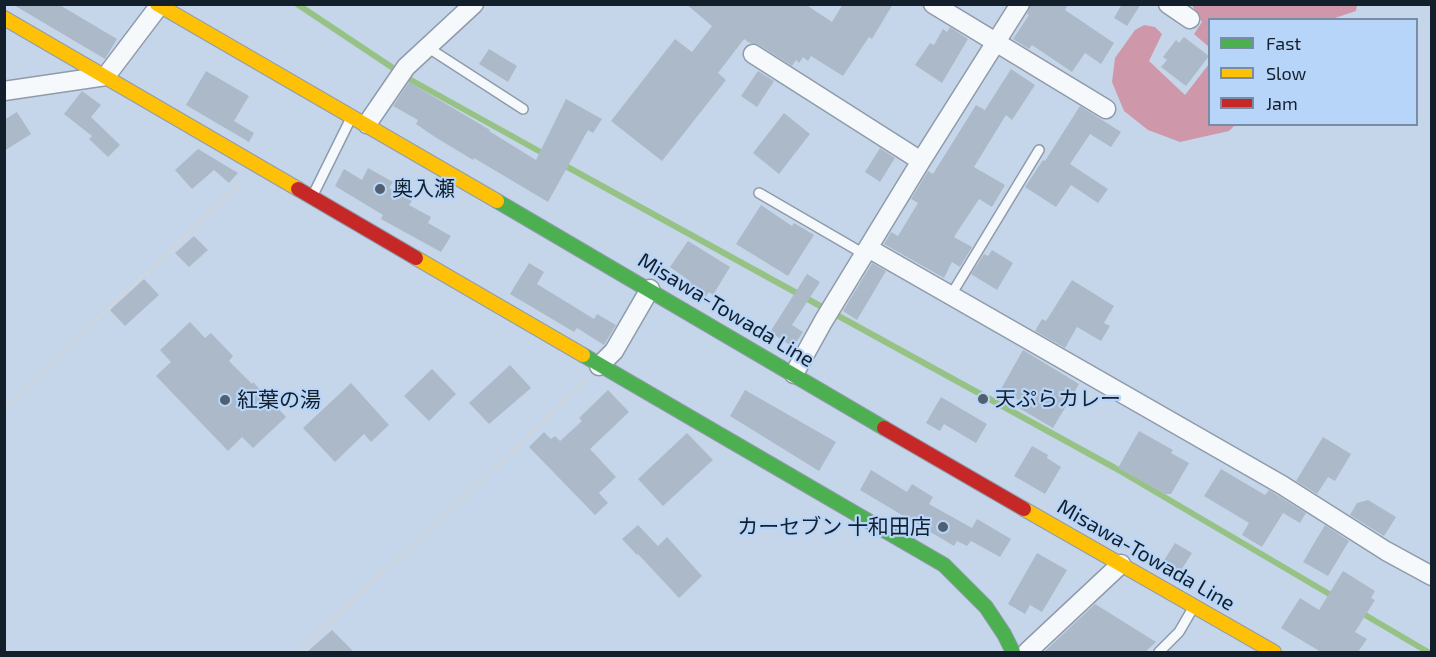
<!DOCTYPE html>
<meta charset="utf-8">
<style>
body{margin:0}
#map{position:relative;width:1436px;height:657px;overflow:hidden;background:#c6d6ea;font-family:"Exo 2",sans-serif}
canvas{display:block}
.frame{position:absolute;inset:0;border:6px solid #141f2c;pointer-events:none}
.legend{position:absolute;left:1208px;top:18px;width:210px;height:108px;box-sizing:border-box;background:#b7d5f9;border:2px solid #768ca7;margin:0;padding:8px 10px;list-style:none;font-size:18px;color:#141f2c}
.legend li{display:flex;align-items:center;gap:12px;height:30px}
.legend b{width:30px;border:2px solid #768ca7}
</style>
<div id="map">
<canvas width="1436" height="657"></canvas>
<div class="frame"></div>
<ul class="legend">
<li><b style="height:8px;background:#4caf50"></b>Fast</li>
<li><b style="height:8px;background:#ffc107"></b>Slow</li>
<li><b style="height:8px;background:#c62828"></b>Jam</li>
</ul>
</div>
<script>
const context = document.querySelector('canvas').getContext('2d');
context.lineJoin = 'round';
function fill(path, color) {
  context.fillStyle = color;
  context.fill(path, 'evenodd');
}
function poly(rows) {
  const path = new Path2D();
  for (const r of rows) {
    path.moveTo(r[0], r[1]);
    for (let i = 2; i < r.length; i += 2) path.lineTo(r[i], r[i + 1]);
  }
  return path;
}
function stroke(path, color, width, dash) {
  context.strokeStyle = color;
  context.lineWidth = width;
  context.lineCap = dash ? 'butt' : 'round';
  context.setLineDash(dash || []);
  context.stroke(path);
}
function write(font, color, halo, rows, align = 'center') {
  context.font = font + ' "Exo 2","Noto Sans JP",sans-serif';
  context.lineWidth = 4.5;
  context.setLineDash([]);
  context.textBaseline = 'middle';
  context.strokeStyle = halo;
  context.fillStyle = color;
  for (const [text, x, y, turn = 0] of rows) {
    context.save();
    context.translate(x, y);
    context.rotate((+turn || 0) * Math.PI / 180);
    context.textAlign = isNaN(turn) ? turn : align;
    if (halo) context.strokeText(text, 0, 0);
    context.fillText(text, 0, 0);
    context.restore();
  }
}
const forest = poly([
 [1194,4,1357,5,1356,11,1332,19,1210,20,1209,47,1194,34,1202,22,1193,7],
 [1144,25,1155,27,1162,34,1149,61,1185,95,1209,64,1210,124,1235,125,1229,131,1180,142,1148,130,1124,111,1112,82,1115,58,1135,30]
]);
const stream = poly([
 [297,4,411,80,546,155],
 [562,164,1115,468,1336,598],
 [1360,612,1428,652]
]);
const building = poly([
 [12,4,58,4,117,39,105,59],
 [686,4,805,4,832,22,843,4,893,4,872,39,869,37,843,76,811,56,808,61,803,57,799,63,796,60,792,66,759,45,750,43,744,39,718,73,726,80,662,161,611,121,675,39,692,52,712,26],
 [1031,4,1068,4,1065,10,1114,43,1101,64,1085,53,1072,72,1032,45,1029,49,1013,39,1029,15,1027,14],
 [1122,4,1141,4,1127,26,1114,18],
 [950,27,968,39,942,83,915,65,930,43,934,45,943,29,947,32],
 [1184,37,1209,56,1186,86,1161,67,1167,60,1163,57,1176,40,1179,43],
 [489,49,517,66,508,82,479,64],
 [1011,69,1035,85,1012,120,1006,115,974,167,1005,185,992,207,979,199,954,237,972,247,960,267,952,262,944,278,884,244,891,232,898,236,918,203,911,199,928,171,933,174,976,105,985,110],
 [206,71,249,96,234,121,254,133,249,142,186,105],
 [758,71,774,81,757,107,741,96],
 [409,82,490,130,489,131,536,160,566,99,602,119,593,133,588,130,548,202,474,158,473,160,435,137,416,124,418,120,393,106],
 [82,91,101,105,91,117,120,145,108,157,89,139,92,136,64,114],
 [1080,106,1121,132,1111,147,1090,134,1070,164,1108,189,1098,203,1071,185,1056,207,1025,187,1043,160,1045,161],
 [17,112,31,134,4,151,4,120],
 [784,113,810,134,779,174,753,153],
 [880,148,895,158,880,182,865,172],
 [198,149,238,173,229,183,214,170,192,189,175,170],
 [368,168,393,182,389,188,412,201,409,205,431,217,428,223,451,236,441,252,381,219,383,215,335,186,344,169,362,180],
 [761,205,792,226,794,223,814,235,788,276,736,244],
 [194,236,208,250,189,267,175,253],
 [688,241,730,267,713,295,709,292,705,297,688,287,691,282,670,267],
 [992,250,1013,263,997,290,971,274,984,254,988,256],
 [529,263,544,272,537,284,594,319,597,314,616,325,604,345,577,328,574,332,510,294],
 [872,263,886,271,857,320,843,311],
 [807,274,820,282,792,325,803,332,793,347,770,332],
 [144,279,159,295,125,326,110,310],
 [1072,280,1114,306,1104,323,1110,326,1101,341,1077,327,1065,348,1035,331,1042,319,1046,321],
 [190,322,205,338,211,333,233,356,229,361,252,384,253,382,286,417,253,448,242,437,228,451,156,376,171,362,160,350],
 [1023,350,1079,384,1053,428,1019,408,1022,402,1001,389],
 [510,365,531,388,489,424,469,403],
 [432,369,456,394,429,421,404,396],
 [351,383,389,425,371,442,364,434,335,462,303,428],
 [608,390,629,412,590,449,616,477,599,493,608,503,595,515,529,447,544,432,551,439,555,436,560,441,582,421,579,418],
 [745,390,836,442,819,471,730,416],
 [941,397,987,424,976,443,944,424,940,431,926,423],
 [1139,431,1173,450,1171,453,1189,463,1171,494,1165,494,1118,468],
 [687,433,713,460,663,506,638,479],
 [1323,437,1351,454,1335,481,1328,477,1317,494,1296,481],
 [1032,446,1048,455,1047,458,1061,467,1045,494,1014,476],
 [1221,469,1265,495,1269,490,1306,513,1300,523,1283,513,1262,547,1242,535,1249,523,1204,496],
 [871,470,907,492,912,484,933,497,929,504,972,528,977,519,1011,539,1000,557,971,541,967,546,957,541,954,546,860,490],
 [1368,500,1396,517,1384,536,1350,515,1357,503],
 [638,525,658,546,667,537,702,576,679,598,638,554,637,555,622,539],
 [1325,525,1349,541,1328,576,1303,562],
 [1175,543,1192,553,1180,572,1163,562],
 [1037,553,1067,570,1042,612,1030,605,1025,614,1008,604],
 [1343,571,1375,591,1371,598,1375,600,1355,632,1367,639,1358,652,1321,652,1281,628,1300,598,1319,610],
 [1095,604,1156,642,1145,652,1044,652],
 [332,630,354,652,307,652]
]);
const path = poly([
 [4,408,241,182],
 [298,652,482,480,584,380]
]);
const lane = poly([
 [427,47,523,109],
 [759,193,864,254],
 [313,195,351,118],
 [951,295,1039,150],
 [1159,652,1179,632,1193,608]
]);
const street = poly([
 [933,4,1106,109],
 [1168,4,1190,19],
 [753,54,921,161],
 [4,91,106,76,159,6],
 [367,124,406,67,474,4],
 [868,248,1282,485,1386,551,1432,576],
 [599,366,614,351,650,289],
 [794,374,824,320,921,161,1020,4],
 [1027,652,1121,564]
]);
const fast = poly([
 [497,201,884,428],
 [583,355,944,565,986,607,1004,634,1013,652]
]);
const slow = poly([
 [157,4,497,201],
 [4,18,298,189],
 [416,258,583,355],
 [1024,509,1274,652]
]);
const jam = poly([
 [298,189,416,258],
 [884,428,1024,509]
]);
const markers = [
 [380,189,6,"#525f6e"],
 [983,399,6,"#525f6e"],
 [225,400,6,"#525f6e"],
 [943,527,6,"#525f6e"]
];
const poiNames = [
 ["奥入瀬",392,189],
 ["天ぷらカレー",995,399],
 ["紅葉の湯",237,400],
 ["カーセブン 十和田店",931,527,"right"]
];
const streetNames = [
 ["Misawa-Towada Line",726,310,31],
 ["Misawa-Towada Line",1146,555,30]
];
fill(forest, '#ce98aa');
stroke(stream, '#97c285', 6);
fill(building, '#acb9c8');
stroke(lane, '#8f9baa', 12);
stroke(street, '#8f9baa', 21);
stroke(fast, '#8f9baa', 16);
stroke(slow, '#8f9baa', 16);
stroke(jam, '#8f9baa', 16);
stroke(path, '#d0d5db', 4, [4.5, 3]);
stroke(lane, '#f6f9fc', 9);
stroke(street, '#f6f9fc', 18);
stroke(fast, '#4caf50', 14);
stroke(slow, '#ffc107', 14);
stroke(jam, '#c62828', 14);
for (const [x, y, r, color] of markers) {
  const dot = new Path2D();
  dot.arc(x, y, r, 0, 2 * Math.PI);
  context.fillStyle = color;
  context.fill(dot);
  stroke(dot, '#b7d5f9', 2);
}
write('21px', '#141f2c', '#b7d5f9', poiNames, 'left');
write('21px', '#141f2c', '#b7d5f9', streetNames);
</script>
